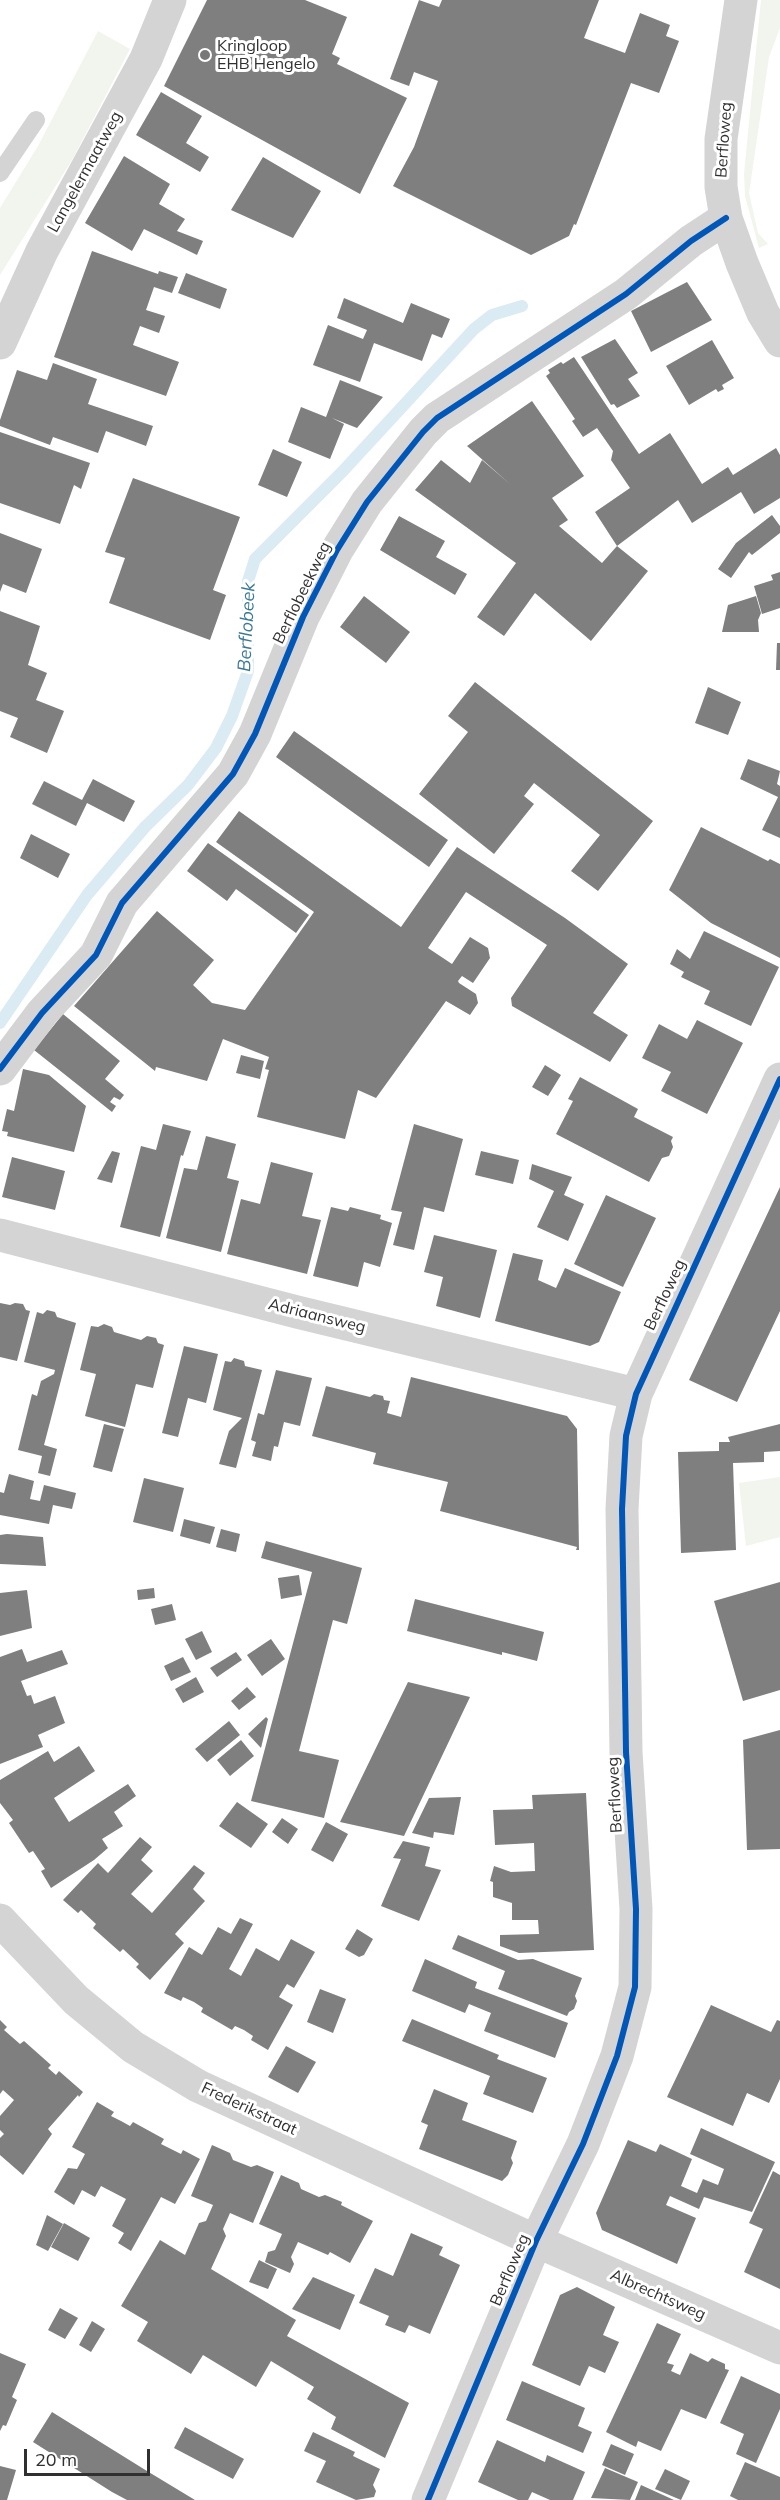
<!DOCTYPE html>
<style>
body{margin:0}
#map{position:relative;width:780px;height:2500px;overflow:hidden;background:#fff;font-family:Mulish,sans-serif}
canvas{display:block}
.scale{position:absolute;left:24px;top:2449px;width:126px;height:27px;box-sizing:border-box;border:3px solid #303030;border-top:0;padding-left:8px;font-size:18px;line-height:21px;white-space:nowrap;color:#303030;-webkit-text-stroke:4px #fff;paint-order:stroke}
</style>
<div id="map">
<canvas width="780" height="2500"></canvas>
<div class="scale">20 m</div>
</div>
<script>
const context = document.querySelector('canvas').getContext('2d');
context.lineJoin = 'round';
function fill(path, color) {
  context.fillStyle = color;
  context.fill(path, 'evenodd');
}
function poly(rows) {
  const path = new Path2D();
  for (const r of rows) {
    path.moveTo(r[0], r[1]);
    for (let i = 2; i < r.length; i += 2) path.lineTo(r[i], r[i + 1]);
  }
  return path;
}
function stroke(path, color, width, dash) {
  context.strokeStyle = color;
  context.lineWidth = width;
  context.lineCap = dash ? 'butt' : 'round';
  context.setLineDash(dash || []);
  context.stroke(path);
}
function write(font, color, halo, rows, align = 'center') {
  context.font = font + ' Mulish,sans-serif';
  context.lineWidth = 6;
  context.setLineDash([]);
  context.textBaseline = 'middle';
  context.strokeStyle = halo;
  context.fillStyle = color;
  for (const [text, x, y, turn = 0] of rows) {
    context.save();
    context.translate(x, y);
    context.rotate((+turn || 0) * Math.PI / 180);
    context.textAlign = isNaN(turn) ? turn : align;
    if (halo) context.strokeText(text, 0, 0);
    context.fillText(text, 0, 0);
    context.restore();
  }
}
const green = poly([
 [761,0,780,0,780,28,769,57,749,193,758,233,768,244,759,248,745,196,744,174],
 [98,31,130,49,72,160,0,275,0,208,38,146],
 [780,1477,780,1537,746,1546,739,1483]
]);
const stream = poly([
 [0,1023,87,895,145,827,188,785,216,748,232,716,248,671,248,581,255,559,342,472,474,329,492,315,522,306]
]);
const building = poly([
 [207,0,305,0,347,17,332,54,340,58,337,64,407,98,360,194,164,86],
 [419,0,439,7,442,0,599,0,584,38,625,53,640,13,670,25,666,36,679,41,659,93,631,83,576,225,574,224,569,236,531,255,393,186,414,147,438,81,414,72,409,86,390,79],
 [161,92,202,116,186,143,209,157,200,172,136,135],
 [124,156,170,184,159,204,185,219,177,231,203,241,197,255,144,229,132,251,85,223],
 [263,157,321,191,293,238,231,210],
 [92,251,158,274,159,271,178,277,172,293,154,287,146,310,165,316,159,333,140,326,133,345,179,362,166,396,54,357],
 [186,273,227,289,220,309,178,293],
 [687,282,712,320,651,352,631,311],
 [344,298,403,323,411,303,450,319,442,338,432,334,422,361,374,343,360,382,313,365,328,325,363,339,367,330,337,318],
 [615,339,638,373,628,379,640,396,617,408,614,404,611,405,581,357],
 [712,340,734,378,722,385,724,389,718,392,716,389,689,405,666,366],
 [574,357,639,454,670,433,702,484,728,467,733,475,776,448,780,455,780,498,754,514,741,492,692,523,678,500,617,546,595,512,630,488,611,460,613,451,597,428,583,437,572,421,575,419,546,376,550,373,548,370,561,362,563,364],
 [53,363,97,379,88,404,153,426,146,446,106,431,98,453,53,437,50,445,0,426,0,420,17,370,47,380],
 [340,380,383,397,357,428,332,418,344,424,330,459,288,442,301,407,326,417],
 [532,401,584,476,552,498,568,520,559,526,602,563,617,546,648,571,591,641,535,593,504,636,477,617,516,563,415,490,441,460,470,483,482,460,511,485,467,446],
 [0,432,90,463,81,489,74,485,60,524,0,503],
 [273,449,302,462,287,497,258,485],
 [133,478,240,517,213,590,226,595,210,640,109,603,125,558,105,552],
 [772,515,780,526,780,533,752,555,749,552,731,578,718,569,736,543],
 [399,516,445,541,436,557,467,574,455,595,380,550],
 [0,533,42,549,26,593,3,584,0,592],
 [780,572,780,608,762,614,754,586,773,580,771,575],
 [364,596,410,632,386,663,340,627],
 [756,596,761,613,758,620,759,632,722,632,728,605],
 [0,611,40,626,28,665,47,673,36,700,64,711,47,753,10,737,18,718,0,711],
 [777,643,780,643,780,670,776,670],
 [475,682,653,821,598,891,571,871,600,835,534,783,524,796,534,804,494,854,419,794,468,732,448,716],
 [708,687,741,702,728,735,695,723],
 [294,731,448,840,429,867,276,757],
 [748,759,780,771,777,784,780,786,780,838,762,830,778,797,740,779],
 [93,779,135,801,124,822,87,803,76,826,32,804,44,781,82,800],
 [239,811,401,927,457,847,565,918,628,964,593,1013,628,1035,610,1062,512,1006,511,998,547,945,466,892,428,948,452,964,470,937,488,948,490,958,473,983,462,976,458,981,459,983,476,994,478,1003,470,1015,446,1001,376,1098,358,1090,345,1139,257,1117,269,1070,265,1069,269,1057,223,1039,207,1081,156,1067,155,1071,74,1006,157,911,214,960,193,985,212,1003,245,1010,314,912,216,842],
 [701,827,768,861,770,859,780,864,780,958,711,923,669,890],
 [31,834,70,854,58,878,20,858],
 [208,843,309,915,296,933,236,889,227,901,187,871],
 [704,931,779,967,751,1026,704,1004,710,991,681,977,684,972,670,964,677,949,690,959],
 [63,1014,120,1061,105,1079,124,1095,120,1100,114,1097,110,1102,116,1106,112,1112,34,1050],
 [697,1020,743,1043,707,1114,661,1091,671,1072,642,1058,659,1024,687,1039],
 [241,1055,264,1061,260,1079,236,1073],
 [545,1065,561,1075,548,1096,532,1087],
 [23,1069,49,1075,86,1106,74,1152,7,1136,8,1132,2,1131,7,1109,14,1111],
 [580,1077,638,1109,634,1117,673,1137,671,1141,673,1147,669,1156,662,1158,649,1182,556,1134,573,1101,568,1099],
 [163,1124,191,1131,183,1156,181,1155,160,1237,120,1227,141,1146,156,1150],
 [414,1124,463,1139,444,1212,424,1207,414,1250,393,1245,402,1212,391,1210],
 [206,1136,236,1144,227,1178,239,1181,221,1252,166,1238,184,1168,197,1170],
 [112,1151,120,1153,112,1183,97,1179],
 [481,1151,519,1160,513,1184,475,1175],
 [12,1157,65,1171,55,1210,2,1197],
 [271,1162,313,1173,302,1216,321,1220,307,1274,227,1254,241,1199,260,1204],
 [532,1164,572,1177,564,1195,584,1204,568,1241,537,1227,554,1191,529,1179],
 [780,1187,780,1311,737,1402,689,1380],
 [606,1195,656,1218,623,1287,574,1264],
 [331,1207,348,1211,350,1207,381,1215,380,1219,392,1223,380,1267,364,1262,358,1287,313,1276],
 [434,1235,497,1250,480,1318,436,1306,443,1277,424,1272],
 [513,1253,543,1260,538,1280,556,1288,565,1268,621,1292,599,1342,590,1346,495,1321],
 [0,1303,10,1305,15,1303,23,1304,26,1310,30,1311,17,1361,0,1357],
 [47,1310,55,1312,57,1317,76,1323,44,1445,57,1449,50,1476,38,1473,42,1456,18,1450,32,1394,37,1396,41,1381,54,1374,55,1370,24,1362,37,1312,43,1314],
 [104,1324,112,1327,114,1332,141,1340,147,1336,156,1338,158,1343,164,1345,153,1388,136,1384,125,1427,85,1416,96,1374,80,1370,91,1326,98,1327],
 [184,1346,218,1354,206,1403,188,1398,178,1437,162,1433],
 [234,1358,244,1361,245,1366,262,1370,236,1468,219,1464,229,1431,242,1418,213,1410,225,1361,231,1362],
 [276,1370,312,1378,300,1426,284,1422,278,1447,274,1446,271,1461,252,1456,256,1442,251,1440,258,1413,264,1415],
 [411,1377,567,1416,577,1429,579,1550,576,1550,577,1547,440,1511,448,1482,373,1464,376,1453,312,1436,326,1386,370,1397,374,1394,383,1396,384,1400,390,1401,387,1413,401,1417],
 [104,1424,124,1429,112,1472,93,1467],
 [780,1424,780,1451,764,1452,764,1462,733,1463,736,1550,681,1553,678,1452,719,1451,719,1442,730,1442,728,1437],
 [9,1474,34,1481,30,1499,40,1501,44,1485,76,1493,72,1509,53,1505,49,1524,0,1515,0,1492,4,1493],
 [144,1478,184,1488,173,1532,133,1522],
 [184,1519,215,1527,210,1544,180,1536],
 [221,1529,240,1534,236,1552,216,1547],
 [7,1534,43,1537,46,1566,0,1564,0,1535],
 [266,1541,362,1568,347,1624,333,1620,299,1751,339,1760,324,1818,251,1801,312,1572,261,1558],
 [299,1575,302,1595,281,1599,278,1578],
 [780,1582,780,1690,743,1701,714,1601],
 [154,1588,155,1598,138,1600,137,1590],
 [27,1590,32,1628,0,1636,0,1593],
 [415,1599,544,1632,537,1661,502,1652,502,1655,407,1631],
 [172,1604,176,1620,155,1625,151,1609],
 [202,1631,212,1652,196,1660,185,1639],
 [271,1639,285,1659,262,1676,247,1655],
 [22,1649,27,1662,62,1650,68,1664,21,1681,27,1696,31,1695,34,1704,55,1696,65,1723,38,1735,43,1747,0,1764,0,1657],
 [236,1652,242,1660,217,1677,210,1668],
 [183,1657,191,1672,171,1681,164,1666],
 [196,1677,204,1692,183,1703,175,1689],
 [408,1682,470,1697,404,1836,340,1822],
 [247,1687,256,1697,239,1710,231,1701],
 [266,1717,268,1719,261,1748,248,1734],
 [229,1721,240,1735,207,1762,195,1749],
 [780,1730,780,1849,747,1850,743,1740],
 [241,1740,254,1756,230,1776,217,1760],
 [79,1746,95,1771,54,1798,69,1822,128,1784,136,1796,114,1812,123,1826,102,1839,108,1848,94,1860,51,1888,41,1871,45,1869,33,1851,29,1853,9,1823,13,1820,0,1803,0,1780,48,1751,54,1762],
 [586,1793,594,1950,519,1953,500,1946,500,1935,539,1934,538,1920,512,1920,512,1903,493,1897,493,1882,490,1881,494,1866,511,1872,535,1871,534,1843,495,1845,493,1810,533,1809,532,1795],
 [461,1797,454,1835,434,1832,433,1838,412,1833,429,1798],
 [237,1802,268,1824,251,1848,219,1826],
 [282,1818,298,1829,288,1844,272,1832],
 [326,1822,348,1834,333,1862,311,1850],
 [140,1837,152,1847,141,1860,153,1871,131,1894,152,1913,194,1865,205,1873,193,1889,205,1901,175,1934,184,1943,150,1980,136,1967,139,1964,123,1949,120,1952,93,1928,96,1924,81,1910,78,1913,63,1900,98,1863,108,1873],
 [403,1841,430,1847,425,1866,441,1870,419,1921,381,1906,401,1859,393,1858],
 [240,1918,253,1924,229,1969,241,1976,256,1948,279,1961,291,1939,315,1952,294,1988,287,1984,279,1997,293,2005,268,2050,251,2040,253,2036,244,2030,235,2026,232,2030,201,2012,203,2008,194,2002,183,1997,181,2001,164,1993,189,1947,202,1955,218,1927,231,1934],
 [357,1929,373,1939,364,1955,359,1957,345,1949],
 [458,1935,518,1960,533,1959,582,1978,575,1996,577,2001,574,2009,569,2012,567,2016,498,1989,505,1971,452,1949],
 [425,1959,477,1982,475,1988,568,2023,555,2058,484,2031,491,2013,469,2004,465,2013,412,1991],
 [320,1989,346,1999,333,2033,307,2022],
 [711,2005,771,2032,777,2020,780,2021,780,2079,769,2103,747,2093,733,2126,667,2097],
 [412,2019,499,2055,497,2059,547,2078,533,2113,483,2094,490,2076,402,2041],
 [0,2020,7,2027,4,2030,20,2044,24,2041,51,2065,48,2068,56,2075,59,2071,83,2092,79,2097,78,2095,48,2129,52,2134,23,2175,0,2155,0,2138,4,2134,0,2130,0,2116,14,2100,3,2090,0,2094],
 [286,2046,316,2062,298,2093,268,2077],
 [434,2089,468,2103,462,2120,517,2141,511,2158,513,2163,508,2175,502,2181,419,2149,428,2125,421,2122],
 [97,2102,114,2112,111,2116,121,2121,130,2126,133,2122,164,2139,161,2144,181,2154,183,2150,200,2159,175,2204,161,2197,131,2251,118,2243,124,2233,112,2226,126,2199,101,2186,95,2197,82,2190,74,2205,54,2192,68,2168,77,2169,85,2154,72,2147],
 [701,2128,775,2162,752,2212,704,2197,699,2209,670,2196,666,2205,696,2218,677,2264,602,2230,596,2213,628,2140,656,2152,660,2144,692,2159,681,2186,697,2193,703,2179,718,2185,724,2169,690,2154],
 [212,2145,230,2153,233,2160,251,2167,257,2165,274,2172,253,2223,230,2213,223,2229,226,2236,211,2269,296,2320,287,2336,409,2403,385,2458,331,2429,336,2417,307,2399,314,2387,271,2361,256,2387,203,2355,191,2374,137,2341,148,2322,121,2306,160,2240,185,2255,199,2223,206,2221,213,2205,191,2196],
 [773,2171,780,2175,780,2289,744,2272,763,2229,749,2223],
 [281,2175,299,2183,301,2189,319,2197,325,2195,342,2202,341,2205,373,2221,350,2263,330,2252,328,2255,298,2242,291,2257,294,2264,290,2273,265,2262,268,2252,275,2250,282,2234,259,2224],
 [47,2215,63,2224,48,2251,36,2245],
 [64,2223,90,2238,78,2261,51,2247],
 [411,2233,443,2247,439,2255,460,2265,430,2334,409,2325,405,2333,385,2325,389,2316,359,2303,375,2268,393,2276],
 [259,2260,277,2269,268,2289,249,2282],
 [313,2277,355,2295,340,2330,292,2309],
 [577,2287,615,2307,603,2335,619,2342,605,2373,589,2366,580,2386,532,2365,560,2295],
 [60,2308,78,2318,65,2339,48,2330],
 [92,2321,105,2329,91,2352,79,2345],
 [657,2323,681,2334,667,2363,674,2365,671,2371,680,2375,690,2353,708,2362,712,2358,725,2364,725,2369,729,2370,706,2419,681,2409,661,2451,638,2441,636,2447,606,2432],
 [0,2353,26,2364,12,2397,17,2400,6,2426,3,2425,0,2431],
 [741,2376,780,2394,780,2409,756,2463,736,2454,744,2434,720,2423],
 [522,2381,585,2408,578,2426,592,2432,583,2453,506,2420],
 [52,2412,147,2471,195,2500,127,2500,112,2492,33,2442],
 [185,2427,244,2459,233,2479,174,2448],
 [313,2432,355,2452,353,2456,380,2469,373,2485,376,2491,374,2497,356,2500,316,2482,326,2461,304,2451],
 [497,2440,545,2462,547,2455,585,2472,573,2500,550,2500,532,2492,528,2500,518,2500,478,2482],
 [611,2444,634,2454,625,2475,602,2465],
 [745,2462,780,2477,780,2500,738,2500,730,2496],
 [0,2466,16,2470,7,2500,0,2500],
 [605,2468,638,2482,630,2500,591,2498],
 [665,2469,690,2481,681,2500,655,2489],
 [641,2485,674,2500,635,2500]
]);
const lane = poly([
 [0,173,36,120]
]);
const street = poly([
 [741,0,721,139,721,187,726,218,742,263,763,313,780,341],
 [0,343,42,251,146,59,170,0],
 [0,1069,42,1013,96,955,122,903,233,774,255,734,303,617,337,550,367,502,423,432,437,418,626,294,691,241,726,218],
 [0,1235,297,1312,636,1394],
 [0,1920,76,2000,133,2047,198,2086,536,2241,780,2348],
 [428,2500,536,2241,583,2144,617,2056,635,1987,636,1909,626,1752,625,1685,622,1509,626,1436,636,1394,780,1079]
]);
const cycleway = poly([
 [0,1069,42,1013,96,955,122,903,233,774,255,734,303,617,337,550,367,502,423,432,437,418,626,294,691,241,726,218],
 [428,2500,536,2241,583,2144,617,2056,635,1987,636,1909,626,1752,625,1685,622,1509,626,1436,636,1394,780,1079]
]);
const markers = [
 [205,55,6,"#787878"]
];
const poiNames = [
 ["Kringloop",217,46],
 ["EHB Hengelo",217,64]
];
const streetNames = [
 ["Berfloweg",724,140,-86],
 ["Langelermaatweg",85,172,-61],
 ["Berflobeekweg",302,593,-64],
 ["Berfloweg",665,1295,-65],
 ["Adriaansweg",317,1316,14],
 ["Berfloweg",615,1795,-93],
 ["Frederikstraat",249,2109,25],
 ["Berfloweg",510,2270,-67],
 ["Albrechtsweg",658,2295,24]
];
const waterNames = [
 ["Berflobeek",247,627,-87]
];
fill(green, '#f2f5ed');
stroke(stream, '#daebf3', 12);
fill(building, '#7f7f7f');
stroke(lane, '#d4d4d4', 18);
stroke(street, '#d4d4d4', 33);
stroke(cycleway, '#0057b8', 6);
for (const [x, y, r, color] of markers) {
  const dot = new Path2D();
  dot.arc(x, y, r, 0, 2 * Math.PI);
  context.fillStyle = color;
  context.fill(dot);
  stroke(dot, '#fff', 2);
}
write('16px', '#303030', '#fff', poiNames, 'left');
write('16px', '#303030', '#fff', streetNames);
write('italic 18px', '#3a7996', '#fff', waterNames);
</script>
